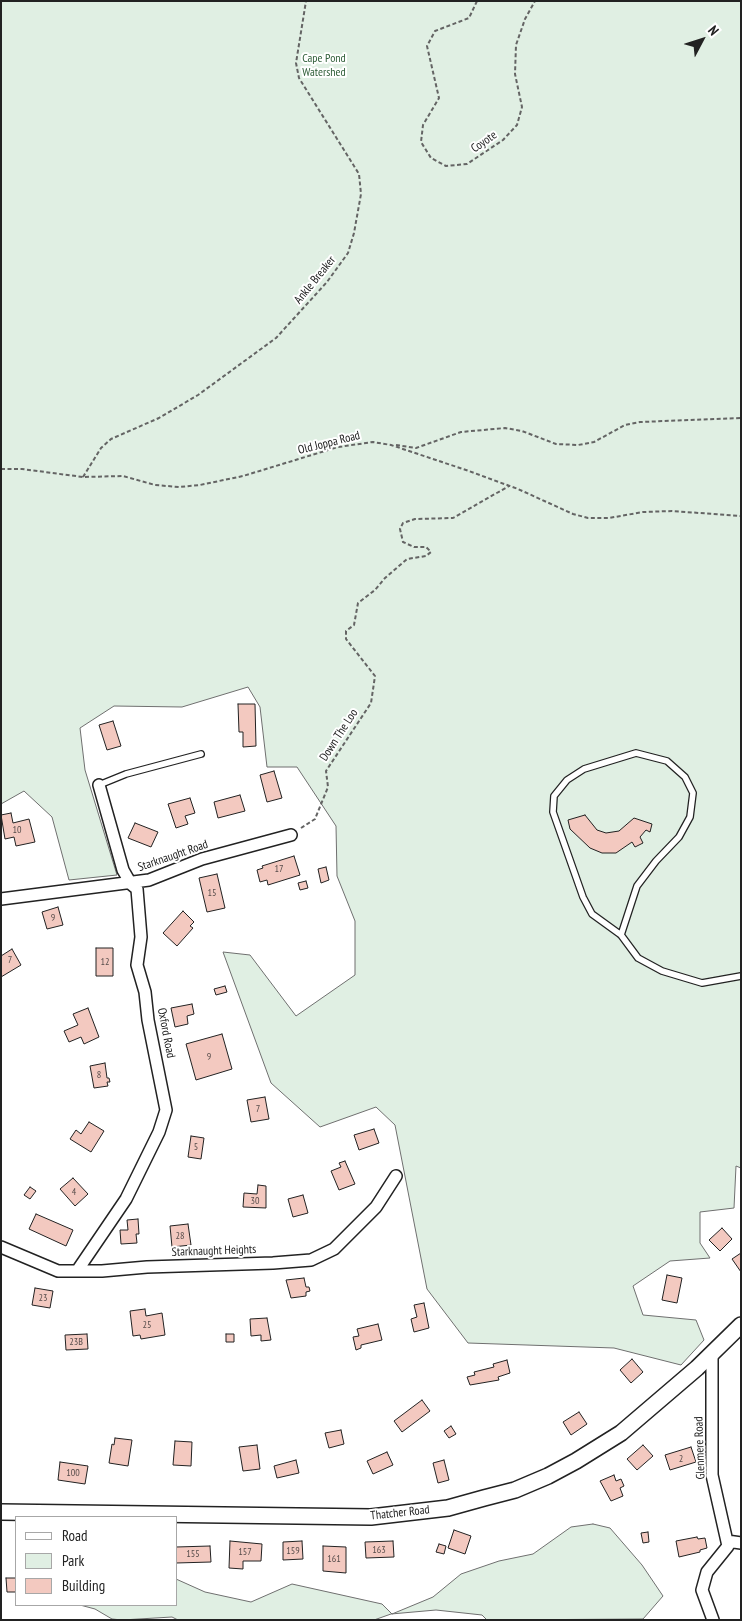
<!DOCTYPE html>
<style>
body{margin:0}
#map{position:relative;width:742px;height:1621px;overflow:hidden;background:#fff;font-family:"PT Sans Narrow",sans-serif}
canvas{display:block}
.frame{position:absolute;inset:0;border:2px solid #222;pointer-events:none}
.legend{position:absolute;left:15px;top:1516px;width:162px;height:90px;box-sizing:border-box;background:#fff;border:1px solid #a7a7a7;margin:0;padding:6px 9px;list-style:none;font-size:15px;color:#222}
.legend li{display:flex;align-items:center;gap:10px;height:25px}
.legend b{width:25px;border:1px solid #a7a7a7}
.north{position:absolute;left:677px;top:15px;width:50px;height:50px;-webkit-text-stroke:4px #fff;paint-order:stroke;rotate:50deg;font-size:14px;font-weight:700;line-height:20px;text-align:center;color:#222}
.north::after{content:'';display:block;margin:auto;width:18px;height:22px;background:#222;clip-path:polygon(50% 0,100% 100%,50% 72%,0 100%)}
</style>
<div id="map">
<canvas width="742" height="1621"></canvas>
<div class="frame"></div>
<ul class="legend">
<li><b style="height:6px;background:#fff"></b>Road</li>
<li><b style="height:14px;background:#e0efe3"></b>Park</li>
<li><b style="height:14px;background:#f3c9c0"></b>Building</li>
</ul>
<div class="north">N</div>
</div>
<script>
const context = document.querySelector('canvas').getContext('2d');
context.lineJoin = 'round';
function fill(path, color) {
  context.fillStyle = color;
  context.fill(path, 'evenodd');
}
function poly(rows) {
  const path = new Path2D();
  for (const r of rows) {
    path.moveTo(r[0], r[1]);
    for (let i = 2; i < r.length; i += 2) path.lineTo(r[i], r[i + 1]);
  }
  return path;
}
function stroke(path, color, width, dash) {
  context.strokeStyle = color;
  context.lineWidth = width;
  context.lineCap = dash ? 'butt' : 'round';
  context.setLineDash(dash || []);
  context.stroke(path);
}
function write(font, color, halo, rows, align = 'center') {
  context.font = font + ' "PT Sans Narrow",sans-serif';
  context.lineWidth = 4;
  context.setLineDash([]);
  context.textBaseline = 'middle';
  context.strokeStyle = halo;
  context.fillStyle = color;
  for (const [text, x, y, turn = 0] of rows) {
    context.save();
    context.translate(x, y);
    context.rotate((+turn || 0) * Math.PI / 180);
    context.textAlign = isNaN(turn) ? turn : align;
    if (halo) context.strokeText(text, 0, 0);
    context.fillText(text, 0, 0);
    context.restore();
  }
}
const green = poly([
 [1,1,741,1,741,1168,736,1166,734,1208,700,1212,700,1243,710,1258,670,1261,633,1286,643,1315,696,1320,704,1340,681,1365,614,1348,468,1343,427,1289,395,1125,376,1107,320,1127,271,1083,223,952,250,955,296,1016,355,975,355,921,337,876,336,826,297,767,267,767,260,707,248,687,182,707,114,706,80,728,85,770,117,875,69,880,52,817,24,791,1,804,1,1],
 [593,1524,610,1528,642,1565,663,1596,643,1619,487,1620,482,1615,436,1610,391,1614,374,1620,178,1620,172,1617,122,1620,112,1619,95,1609,80,1605,176,1605,176,1579,205,1592,251,1602,292,1584,382,1604,392,1614,433,1597,461,1574,499,1561,533,1554,571,1527,593,1524]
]);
const building = poly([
 [238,704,255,704,256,746,243,747,243,732,239,732,238,704],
 [113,721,121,746,107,750,99,725,113,721],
 [274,771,282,798,267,802,260,775,274,771],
 [240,795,245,811,218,818,214,802,240,795],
 [190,798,195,813,185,816,188,824,176,828,168,804,190,798],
 [11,813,13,823,29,819,35,842,16,846,14,837,5,839,1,815,11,813],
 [585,815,597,830,606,833,619,831,634,818,652,824,650,832,646,830,640,837,643,843,635,847,632,842,616,853,602,853,590,848,570,829,568,820,585,815],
 [135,823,158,832,151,847,128,838,135,823],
 [294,856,300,875,268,885,267,880,260,882,257,870,263,868,262,866,294,856],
 [326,867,329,880,321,883,318,869,326,867],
 [217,874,225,908,207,912,199,878,217,874],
 [306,881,308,888,300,890,298,883,306,881],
 [58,907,63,925,47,929,42,912,58,907],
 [183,911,194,922,190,926,193,928,177,946,163,933,183,911],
 [96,948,113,948,113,976,96,976,96,948],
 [12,949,21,965,1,977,1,956,12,949],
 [225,986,227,992,216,995,214,989,225,986],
 [192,1004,194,1014,187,1016,188,1024,175,1027,171,1008,192,1004],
 [88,1008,99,1037,84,1044,81,1037,69,1042,64,1031,78,1025,73,1014,88,1008],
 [222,1034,232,1069,196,1080,186,1044,222,1034],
 [105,1063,107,1078,109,1078,110,1082,107,1082,108,1086,94,1088,90,1066,105,1063],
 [265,1097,269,1119,251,1122,247,1100,265,1097],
 [89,1122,104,1131,91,1152,70,1139,76,1130,81,1134,89,1122],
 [374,1129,379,1143,359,1150,354,1135,374,1129],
 [191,1136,204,1138,201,1159,188,1157,191,1136],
 [345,1161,355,1184,339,1190,331,1171,341,1167,339,1163,345,1161],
 [73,1178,88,1194,75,1206,60,1189,73,1178],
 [258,1185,266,1186,266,1208,243,1207,244,1193,257,1194,258,1185],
 [30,1187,36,1191,30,1199,24,1195,30,1187],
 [303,1195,308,1213,293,1217,288,1199,303,1195],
 [36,1214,73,1230,66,1246,29,1229,36,1214],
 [138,1219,139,1234,136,1234,137,1243,121,1244,120,1230,128,1230,127,1220,138,1219],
 [188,1224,191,1245,172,1247,170,1226,188,1224],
 [722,1228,732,1239,720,1251,709,1240,722,1228],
 [741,1253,741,1272,732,1259,741,1253],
 [667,1275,682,1278,677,1303,662,1300,667,1275],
 [304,1278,306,1287,309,1287,310,1291,306,1292,306,1296,291,1298,286,1280,304,1278],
 [35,1288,53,1291,50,1308,32,1305,35,1288],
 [424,1303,429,1328,414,1332,411,1319,417,1317,414,1305,424,1303],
 [145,1309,146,1316,162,1313,165,1335,141,1339,140,1335,133,1336,130,1311,145,1309],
 [267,1318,271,1340,261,1341,261,1335,251,1336,250,1319,267,1318],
 [378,1324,382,1340,361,1345,361,1348,356,1350,353,1337,359,1336,357,1329,378,1324],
 [87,1334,88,1349,66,1350,65,1335,87,1334],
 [226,1334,234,1334,234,1342,226,1342,226,1334],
 [632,1359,643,1372,631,1383,620,1370,632,1359],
 [507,1360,510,1373,498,1377,499,1380,470,1385,467,1377,475,1375,474,1372,494,1367,493,1364,507,1360],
 [422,1400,430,1411,402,1432,394,1421,422,1400],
 [579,1412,587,1424,571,1435,563,1422,579,1412],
 [451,1426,456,1434,449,1438,444,1431,451,1426],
 [341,1430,344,1444,329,1448,325,1433,341,1430],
 [115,1438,132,1440,128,1466,109,1463,112,1444,114,1445,115,1438],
 [175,1441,192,1442,191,1466,173,1465,175,1441],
 [257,1445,260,1469,243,1471,239,1447,257,1445],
 [643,1445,653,1456,637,1470,627,1459,643,1445],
 [691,1447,696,1462,670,1470,665,1455,691,1447],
 [387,1452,393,1465,373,1474,367,1461,387,1452],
 [296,1460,299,1473,277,1478,274,1466,296,1460],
 [444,1460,449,1480,438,1483,433,1463,444,1460],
 [60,1462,88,1466,85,1484,58,1480,60,1462],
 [614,1475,616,1481,621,1479,624,1486,620,1488,623,1496,611,1501,600,1481,614,1475],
 [454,1530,471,1536,465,1554,448,1548,454,1530],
 [648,1532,649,1542,643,1543,641,1533,648,1532],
 [697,1537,698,1539,705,1538,707,1548,700,1550,700,1552,679,1557,676,1541,697,1537],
 [230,1541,262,1544,261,1561,243,1561,243,1569,229,1568,230,1541],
 [302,1541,303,1559,283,1560,283,1542,302,1541],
 [393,1541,394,1557,366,1558,365,1542,393,1541],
 [439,1544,446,1546,444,1554,436,1552,439,1544],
 [210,1546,211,1562,176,1563,176,1547,210,1546],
 [323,1546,346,1547,346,1573,323,1571,323,1546],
 [6,1578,16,1578,16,1592,7,1592,6,1578]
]);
const path = poly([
 [477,1,469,18,435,31,427,46,439,98,423,125,421,142,431,158,446,166,467,164,503,140,517,125,522,107,515,74,516,45,525,19,535,1],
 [396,445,416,448,461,432,505,428,522,431,556,444,578,445,594,442,625,425,640,422,741,418],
 [1,469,22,469,83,477,123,476,155,485,179,487,200,485,243,476,338,447,373,442,391,445,466,470,518,489,573,514,588,518,609,518,643,512,672,511,741,516],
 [83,477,101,448,111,439,159,418,198,395,276,338,327,282,348,253,354,233,361,194,359,174,299,78,296,63,306,1],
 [301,828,315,819,328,787,326,771,371,703,375,676,346,639,346,631,354,625,358,603,375,590,385,578,407,559,426,556,431,552,426,547,414,547,403,542,400,529,403,523,415,519,453,518,509,486]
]);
const lane = poly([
 [99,785,126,774,201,754],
 [621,935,637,886,656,861,679,837,690,817,693,793,685,777,667,761,636,753,584,769,567,780,554,796,553,812,583,897,592,914,621,935,638,958,662,971,702,983,741,976]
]);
const street = poly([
 [1,899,149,880,202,859,291,835],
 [1,1247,58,1271,102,1271,147,1267,273,1263,311,1260,334,1249,376,1207,396,1176],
 [77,1271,126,1199,159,1132,166,1110,148,1020,145,992,137,965,141,937,137,889,131,884,123,870,99,785],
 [712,1354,712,1475,728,1546,707,1572,702,1590,713,1620],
 [727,1541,741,1543]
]);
const secondary = poly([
 [1,1512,371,1517,448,1508,484,1498,515,1490,548,1476,576,1461,621,1433,697,1368,741,1325]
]);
const numberNames = [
 ["10",17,830],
 ["17",279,869],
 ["15",212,893],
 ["9",53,918],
 ["7",10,960],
 ["12",105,962],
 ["9",209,1057],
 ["8",99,1075],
 ["7",258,1109],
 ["5",196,1147],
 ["4",74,1192],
 ["30",255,1201],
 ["28",180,1236],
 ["23",43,1298],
 ["25",147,1325],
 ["23B",76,1342],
 ["2",681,1459],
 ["100",73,1473],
 ["163",379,1550],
 ["159",293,1551],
 ["157",245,1552],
 ["155",193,1554],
 ["161",334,1559]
];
const parkNames = [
 ["Cape Pond",324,59],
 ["Watershed",324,73]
];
const streetNames = [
 ["Coyote",484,142,-35],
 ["Ankle Breaker",315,280,-51],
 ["Old Joppa Road",329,443,-14],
 ["Down The Loo",339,735,-57],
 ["Starknaught Road",173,856,-19],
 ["Oxford Road",166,1033,79],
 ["Starknaught Heights",214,1251,-2],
 ["Glenmere Road",700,1448,-92],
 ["Thatcher Road",400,1513,-6]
];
fill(green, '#e0efe3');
stroke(green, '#6f6f6f', 1);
fill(building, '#f3c9c0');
stroke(building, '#222', 1);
stroke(lane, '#222', 8);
stroke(street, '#222', 14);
stroke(secondary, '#222', 18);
stroke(path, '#646464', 2, [4, 2.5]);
stroke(lane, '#fff', 5.5);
stroke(street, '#fff', 11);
stroke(secondary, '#fff', 15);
write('10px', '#564c4a', null, numberNames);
write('12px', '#2f5e38', '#fff', parkNames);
write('12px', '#222', '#fff', streetNames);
</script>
